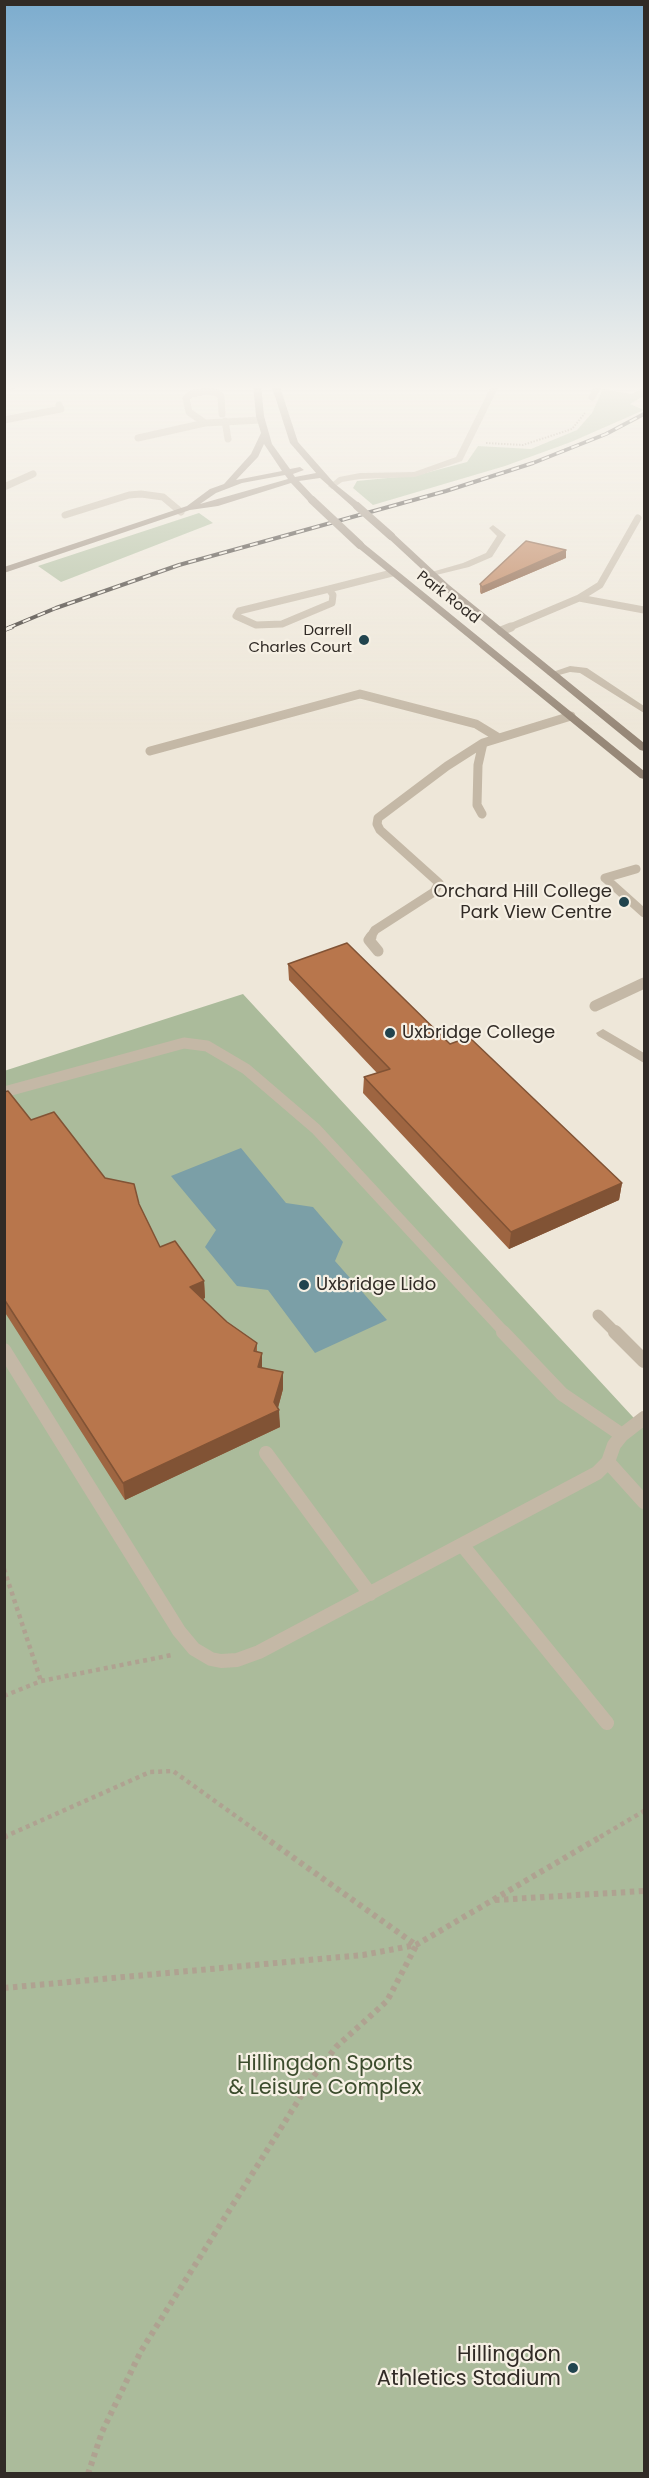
<!DOCTYPE html>
<style>
body{margin:0}
#map{position:relative;width:649px;height:2478px;overflow:hidden;background:#eee7d9;font-family:Poppins,sans-serif}
canvas{display:block}
.frame{position:absolute;inset:0;border:6px solid #312b26;pointer-events:none}
</style>
<div id="map">
<canvas width="649" height="2478"></canvas>
<div class="frame"></div>
</div>
<script>
const context = document.querySelector('canvas').getContext('2d');
context.lineJoin = 'round';
function fill(path, color) {
  context.fillStyle = color;
  context.fill(path, 'evenodd');
}
function poly(rows) {
  const path = new Path2D();
  for (const r of rows) {
    path.moveTo(r[0], r[1]);
    for (let i = 2; i < r.length; i += 2) path.lineTo(r[i], r[i + 1]);
  }
  return path;
}
function stroke(path, color, width, dash) {
  context.strokeStyle = color;
  context.lineWidth = width;
  context.lineCap = dash ? 'butt' : 'round';
  context.setLineDash(dash || []);
  context.stroke(path);
}
function write(font, color, halo, rows, align = 'center') {
  context.font = font + ' Poppins,sans-serif';
  context.lineWidth = 4.5;
  context.setLineDash([]);
  context.textBaseline = 'middle';
  context.strokeStyle = halo;
  context.fillStyle = color;
  for (const [text, x, y, turn = 0] of rows) {
    context.save();
    context.translate(x, y);
    context.rotate((+turn || 0) * Math.PI / 180);
    context.textAlign = isNaN(turn) ? turn : align;
    if (halo) context.strokeText(text, 0, 0);
    context.fillText(text, 0, 0);
    context.restore();
  }
}
const green = poly([
 [644,387,644,396,630,404,644,410,571,442,505,466,373,505,353,488,357,481,418,475,467,462,478,446,531,449,577,430,592,413,603,389,632,394],
 [199,513,213,523,61,582,38,566],
 [243,994,644,1429,644,2473,5,2473,4,1071]
]);
const water = poly([
 [241,1148,286,1203,313,1207,343,1242,335,1261,387,1320,315,1353,268,1290,237,1286,205,1247,216,1230,171,1176]
]);
const pathFar2 = poly([
 [486,443,523,445,572,429,585,413]
]);
const pathFar1 = poly([
 [4,1569,41,1681],
 [4,1696,41,1681,172,1655],
 [4,1837,150,1772,173,1771,265,1837],
 [600,1837,644,1811]
]);
const path = poly([
 [263,1836,416,1945],
 [4,1837,7,1836],
 [495,1900,644,1891],
 [4,1988,363,1955,416,1945,602,1836],
 [88,2474,102,2432,141,2351,313,2077,336,2047,387,2001,416,1946]
]);
const laneFar3 = poly([
 [592,397,600,384],
 [4,420,61,409,59,405],
 [225,421,228,439],
 [205,423,189,412,186,398,191,394,208,391,217,393,221,396,222,414],
 [138,438,205,423,261,420],
 [4,487,33,474],
 [65,515,129,495,141,494,163,497,181,512],
 [329,589,333,595,332,603,282,624,256,625,236,616,239,611,329,589],
 [329,589,392,573],
 [579,598,644,610],
 [508,628,579,598,600,585,638,518]
]);
const laneFar2 = poly([
 [501,631,511,627],
 [150,751,360,694,476,724,499,738],
 [482,814,477,805,478,765,483,743],
 [636,869,605,878,644,913],
 [370,938,375,930,434,892,439,883,380,830,377,824,378,818,447,766,483,743,571,716]
]);
const laneFar1 = poly([
 [371,937,369,940,378,951],
 [595,1006,644,983],
 [4,1092,184,1043,207,1046,246,1069,316,1129,505,1333],
 [598,1315,616,1333]
]);
const lane = poly([
 [503,1332,562,1394,622,1435],
 [615,1332,644,1361],
 [4,1350,179,1631,194,1649,211,1659,221,1661,237,1660,259,1652,597,1473,608,1462,614,1445,622,1435,644,1418],
 [266,1453,370,1594],
 [608,1462,644,1502],
 [463,1546,607,1723]
]);
const street = poly([
 [18,384,34,384,4,391,4,387,18,384],
 [492,384,500,384,462,461,415,477,360,479,342,482,332,489,328,486,339,477,360,473,414,472,456,457,492,384],
 [493,525,506,535,492,557,469,567,428,577,428,573,463,563,486,553,497,536,489,528,493,525],
 [570,666,587,668,644,706,644,713,580,673,570,672,552,677,547,674,570,666],
 [603,1029,644,1053,644,1063,598,1036,596,1033,603,1029]
]);
const secondary = poly([
 [253,384,261,384,264,416,272,444,290,469,300,467,304,470,293,474,295,477,316,473,290,443,271,384,279,384,298,442,335,484,360,504,360,508,354,508,320,478,299,481,315,498,315,502,309,502,291,483,218,506,190,510,4,573,4,567,187,506,210,489,224,484,251,454,261,433,256,416,253,384],
 [264,444,282,471,236,480,258,457,264,444],
 [285,475,288,479,200,504,216,493,242,483,285,475],
 [388,534,394,534,449,585,644,743,644,751,640,750,443,589,388,538,388,534],
 [357,543,363,543,644,771,644,779,640,778,357,547,357,543]
]);
const railFar1 = poly([
 [8,628,56,608,179,565,446,491,533,463,606,434,644,414]
]);
const rail = poly([
 [4,630,12,627]
]);
const secondaryBridge = poly([
 [312,500,360,545],
 [357,506,391,536]
]);
const wall = poly([
 [566,558,481,594,480,592,480,584],
 [288,964,450,1044,622,1183,619,1200,509,1249,363,1093,364,1077,377,1073,289,980],
 [4,1092,31,1120,139,1204,160,1247,204,1281,205,1298,203,1299,227,1322,257,1343,257,1352,262,1353,262,1368,283,1372,283,1389,278,1408,280,1427,125,1500,4,1311]
]);
const shadedWall = poly([
 [566,550,566,558,481,594,482,587],
 [622,1183,619,1200,509,1249,511,1232],
 [204,1281,205,1298,191,1304,190,1287],
 [262,1353,262,1370,258,1367],
 [283,1372,283,1389,277,1411,279,1410,280,1427,125,1500,123,1483,274,1402]
]);
const building = poly([
 [526,541,566,550,482,587,480,584,526,541],
 [347,943,450,1044,469,1037,622,1183,511,1232,364,1077,390,1069,288,964,347,943],
 [8,1091,31,1120,54,1112,105,1178,134,1184,139,1204,160,1247,175,1241,204,1281,190,1287,227,1322,257,1343,254,1351,262,1353,258,1367,283,1372,274,1402,279,1410,123,1483,4,1299,4,1092,8,1091]
]);
const markers = [
 [364,640,6,"#21444e"],
 [624,902,6,"#21444e"],
 [390,1033,6,"#21444e"],
 [304,1285,6,"#21444e"],
 [573,2368,6,"#21444e"]
];
const farStreetnames = [
 ["Park Road",448,598,38]
];
const farPoinames = [
 ["Darrell",352,631],
 ["Charles Court",352,648]
];
const poiNames = [
 ["Orchard Hill College",612,892,"right"],
 ["Park View Centre",612,913,"right"],
 ["Uxbridge College",402,1033],
 ["Uxbridge Lido",316,1285]
];
const nearParknames = [
 ["Hillingdon Sports",325,2065],
 ["& Leisure Complex",325,2089]
];
const nearPoinames = [
 ["Hillingdon",561,2356],
 ["Athletics Stadium",561,2380]
];
fill(green, '#abbb9b');
fill(water, '#7b9fa7');
stroke(pathFar2, '#afa291', 2, [1.5, 1.5]);
stroke(pathFar1, '#afa291', 4.5, [4, 4]);
stroke(path, '#afa291', 6, [4.5, 4.5]);
stroke(laneFar3, '#c4b8a6', 7);
stroke(laneFar2, '#c4b8a6', 9);
stroke(laneFar1, '#c4b8a6', 11);
stroke(lane, '#c4b8a6', 14);
fill(street, '#c4b8a6');
fill(secondary, '#978878');
stroke(railFar1, '#312b26', 4);
stroke(rail, '#312b26', 4.5);
stroke(railFar1, '#f6f0e4', 2, [8]);
stroke(rail, '#f6f0e4', 3, [10]);
stroke(secondaryBridge, '#978878', 8);
fill(wall, '#9e6541');
fill(shadedWall, '#815335');
fill(building, '#b8764c');
stroke(building, '#815335', 1.5);
const sky = context.createLinearGradient(0, 0, 0, 731);
sky.addColorStop(0, '#7cacce');
sky.addColorStop(0.53, '#f7f4ee');
sky.addColorStop(1, '#f7f4ee00');
context.fillStyle = sky;
context.fillRect(0, 0, 649, 731);
for (const [x, y, r, color] of markers) {
  const dot = new Path2D();
  dot.arc(x, y, r, 0, 2 * Math.PI);
  context.fillStyle = color;
  context.fill(dot);
  stroke(dot, '#f6f0e4', 2);
}
write('15px', '#312b26', '#f6f0e4', farStreetnames);
write('15px', '#312b26', '#f6f0e4', farPoinames, 'right');
write('18px', '#312b26', '#f6f0e4', poiNames, 'left');
write('21px', '#3c4c2d', '#f6f0e4', nearParknames);
write('21px', '#312b26', '#f6f0e4', nearPoinames, 'right');
</script>
